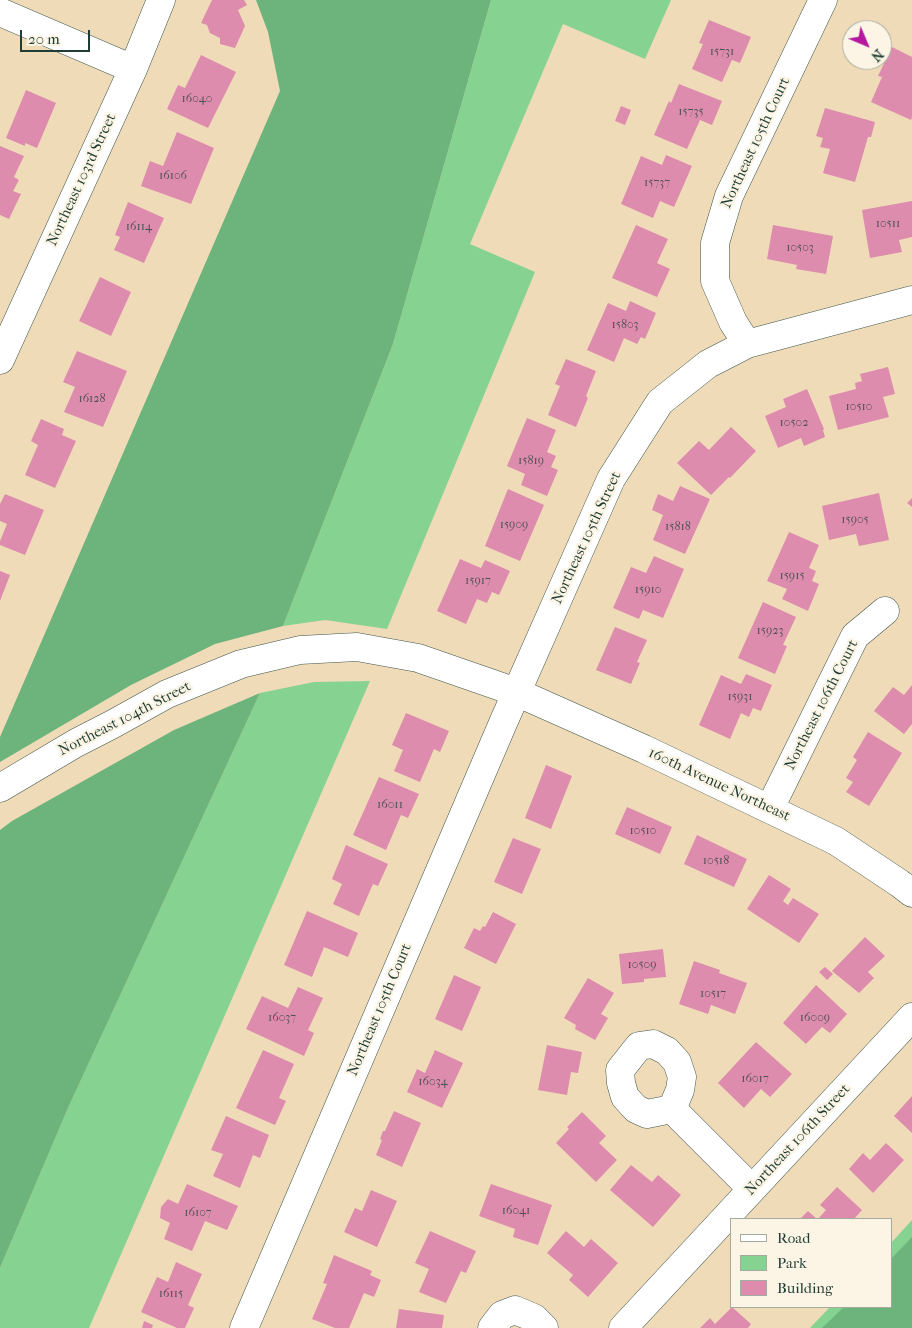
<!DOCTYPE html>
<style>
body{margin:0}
#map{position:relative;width:912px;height:1328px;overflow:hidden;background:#f0dbb9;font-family:"IM FELL French Canon",serif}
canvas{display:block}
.legend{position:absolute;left:730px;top:1218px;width:162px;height:90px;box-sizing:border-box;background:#fcf5e5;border:1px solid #a4ab9e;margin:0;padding:6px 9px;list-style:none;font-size:15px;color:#1f3d34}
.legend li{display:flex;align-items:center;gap:10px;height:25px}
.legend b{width:25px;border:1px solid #a4ab9e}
.north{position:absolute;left:842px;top:20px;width:50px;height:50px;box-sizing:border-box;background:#fcf5e5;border:1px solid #a4ab9e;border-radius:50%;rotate:135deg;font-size:14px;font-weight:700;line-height:20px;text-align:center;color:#1f3d34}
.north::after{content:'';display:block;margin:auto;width:18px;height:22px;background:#b5179e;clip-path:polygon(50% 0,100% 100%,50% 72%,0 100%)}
.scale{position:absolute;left:20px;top:30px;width:70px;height:22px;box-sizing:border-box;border:2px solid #1f3d34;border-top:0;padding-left:6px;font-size:15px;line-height:18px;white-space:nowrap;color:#1f3d34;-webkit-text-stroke:4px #fcf5e5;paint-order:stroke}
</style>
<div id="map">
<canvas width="912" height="1328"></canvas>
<ul class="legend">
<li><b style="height:6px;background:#fff"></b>Road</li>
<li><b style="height:14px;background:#85d291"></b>Park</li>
<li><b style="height:14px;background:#dd8cad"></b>Building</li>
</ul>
<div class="north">N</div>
<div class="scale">20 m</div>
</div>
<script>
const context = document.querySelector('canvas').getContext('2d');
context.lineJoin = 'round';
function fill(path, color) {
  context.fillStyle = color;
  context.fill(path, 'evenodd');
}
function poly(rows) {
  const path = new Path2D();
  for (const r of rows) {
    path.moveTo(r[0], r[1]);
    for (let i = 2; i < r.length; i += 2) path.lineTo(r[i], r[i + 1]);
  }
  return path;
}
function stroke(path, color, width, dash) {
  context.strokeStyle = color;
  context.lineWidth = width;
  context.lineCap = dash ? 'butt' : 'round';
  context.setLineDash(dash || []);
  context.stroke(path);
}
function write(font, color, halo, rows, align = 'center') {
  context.font = font + ' "IM FELL French Canon",serif';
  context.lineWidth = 4.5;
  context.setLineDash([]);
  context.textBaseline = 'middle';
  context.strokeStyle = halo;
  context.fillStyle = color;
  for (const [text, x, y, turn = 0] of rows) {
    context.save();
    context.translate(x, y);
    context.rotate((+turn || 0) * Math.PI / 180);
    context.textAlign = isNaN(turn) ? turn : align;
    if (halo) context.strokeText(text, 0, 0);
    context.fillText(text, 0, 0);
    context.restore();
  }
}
const green = poly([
 [491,0,671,0,645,59,563,24,470,244,535,272,387,629,325,620,283,626,393,344],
 [370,681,89,1328,0,1328,0,1268,68,1108,260,693,314,682],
 [912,1220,912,1328,810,1328,830,1307,891,1307,891,1243]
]);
const forest = poly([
 [256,0,491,0,393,344,283,626,215,644,131,685,0,762,0,737,280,91,268,32],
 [260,693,68,1108,0,1268,0,830,12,821,174,730],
 [912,1237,912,1328,822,1328,844,1307,891,1307,891,1259]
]);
const building = poly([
 [212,0,244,0,247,5,238,10,245,26,235,48,220,44,220,38,210,33,207,25,201,23],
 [709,20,751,37,740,63,732,60,722,82,692,69,703,44,699,43],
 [892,47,912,57,912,117,911,120,871,102,882,77,878,76],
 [201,55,236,72,208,128,167,109,178,85,185,88],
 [679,84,722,101,712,125,700,120,687,149,654,135,669,101,671,103],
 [26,90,56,103,37,148,25,143,25,146,6,138],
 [621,106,631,110,625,125,615,121],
 [825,108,875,122,871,137,868,137,855,182,823,173,830,149,820,147,823,138,816,136],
 [177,132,214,148,191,204,141,186,150,161,163,166],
 [0,146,24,156,14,177,19,180,13,191,21,194,9,219,0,215],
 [666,155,692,166,674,207,660,201,653,218,621,204,641,156,662,165],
 [912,201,912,237,899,240,902,252,870,258,862,210],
 [128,202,164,218,144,263,114,250,120,237,115,235],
 [636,225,668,239,657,263,670,269,657,297,612,278],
 [773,225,833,236,826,274,796,269,797,265,767,259],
 [100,277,131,292,111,336,79,321],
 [630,301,656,313,645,339,641,337,637,344,624,338,614,362,587,350,608,303,626,311],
 [77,351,127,371,103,427,64,412,75,387,63,382],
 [566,359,596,371,586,396,588,398,576,427,548,415,560,386,555,384],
 [888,367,895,394,883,397,889,417,838,430,829,396,856,389,855,383,862,381,860,374],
 [807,389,824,429,823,430,825,437,804,446,801,438,778,448,765,416,786,407,783,399],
 [527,418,556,430,547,452,556,456,551,467,558,470,547,496,521,485,525,474,507,466],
 [41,419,64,429,62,435,76,441,55,488,25,475,38,445,31,441],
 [731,427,756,451,730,478,729,477,711,495,677,463,699,441,709,450],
 [680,486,710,499,685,554,653,540,663,515,652,510,658,494,673,501],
 [508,489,544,505,520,561,485,546],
 [879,493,889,540,859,546,856,534,829,540,822,506],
 [5,494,44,510,25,555,0,545,0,541,7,524,0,521,0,504],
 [912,498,912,507,907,503],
 [789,532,819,545,809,568,816,571,812,581,819,584,808,611,782,599,787,589,767,581],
 [654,556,684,569,663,618,643,610,639,619,613,608,631,567,646,573],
 [460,559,481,568,485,560,510,571,499,595,492,592,487,603,477,599,466,624,437,611],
 [0,571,10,575,0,601],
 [763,602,796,617,783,645,787,646,775,674,738,658],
 [615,627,647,640,637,662,640,663,631,684,596,670],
 [746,674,772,685,761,711,753,708,749,717,741,713,730,739,699,725,721,675,741,684],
 [912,685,912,724,904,734,874,711,893,687,904,695],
 [406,713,449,731,440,752,434,749,420,782,394,771,403,750,392,745],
 [868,732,902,753,869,806,846,792,853,782,846,778,857,760,853,757],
 [546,765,572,776,551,829,525,818],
 [379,777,419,794,408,818,401,815,386,850,353,835],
 [627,807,672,827,660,854,615,834],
 [697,835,747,859,734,887,684,864],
 [513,838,541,849,522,894,494,882],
 [346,845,388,864,378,886,373,884,359,916,333,904,342,884,332,879],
 [769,875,791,889,783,901,788,905,793,898,819,914,799,943,747,909],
 [307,911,358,933,348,957,324,947,312,977,284,965],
 [493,912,516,924,496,964,464,948,474,928,480,931,483,926,485,927],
 [865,937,885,956,868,972,874,978,859,993,832,971],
 [663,949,666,977,644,979,644,982,622,984,619,954],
 [694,961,720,970,719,973,747,983,735,1014,711,1005,708,1014,679,1004],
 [825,967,833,974,827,980,819,972],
 [454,975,481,987,462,1031,435,1019],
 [588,978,614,993,601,1014,608,1018,595,1040,575,1029,576,1025,564,1018],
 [816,985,847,1014,830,1033,822,1027,806,1044,783,1023],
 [298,987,323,998,308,1030,314,1033,304,1056,246,1029,262,996,288,1008],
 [756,1042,792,1074,770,1097,761,1089,744,1108,718,1083],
 [547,1045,582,1052,578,1073,571,1072,567,1095,538,1090],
 [263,1050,294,1064,279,1098,286,1101,275,1125,236,1108],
 [435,1050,463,1063,442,1108,407,1092,417,1069,425,1073],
 [912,1096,912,1133,894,1116],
 [394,1111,421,1123,402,1167,376,1155,382,1140,380,1139,383,1131,385,1131],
 [582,1112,606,1136,599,1143,617,1160,596,1182,556,1143,569,1129,567,1127],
 [226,1116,269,1135,260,1158,253,1155,240,1188,213,1176,223,1154,211,1150],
 [886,1143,904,1160,873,1193,849,1169,863,1153,870,1160],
 [631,1165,652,1182,658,1175,681,1195,653,1227,610,1190],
 [187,1184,238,1206,227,1230,205,1221,192,1251,164,1239,170,1223,160,1218,161,1207,168,1199,178,1204],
 [491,1184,552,1205,538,1245,513,1237,515,1229,479,1216],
 [837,1187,862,1210,854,1219,818,1219,826,1210,820,1205],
 [371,1190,397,1201,377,1247,344,1232,355,1208,362,1211],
 [808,1211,817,1219,800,1219],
 [430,1231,476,1251,466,1273,461,1271,446,1303,419,1292,429,1269,415,1263],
 [566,1231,584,1247,591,1239,618,1263,588,1297,569,1280,573,1275,547,1253],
 [334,1255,372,1271,370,1275,381,1280,374,1297,364,1293,349,1328,335,1328,312,1319,327,1284,323,1283],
 [176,1262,202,1274,188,1305,194,1308,185,1328,177,1328,141,1312,157,1277,168,1282],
 [732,1307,751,1324,748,1328,700,1328,710,1318,715,1324],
 [399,1309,444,1315,442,1328,396,1328],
 [144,1321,153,1325,152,1328,142,1328]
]);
const minor = poly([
 [0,12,133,69],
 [747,344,733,322,715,281,715,243,729,196,823,0],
 [0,360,133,69,161,0],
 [0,788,76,743,113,724,167,694,241,664,300,650,357,647,418,658,516,692,644,749,836,841,899,883,912,893],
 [770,808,855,636,885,611],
 [672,1109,647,1114,636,1109,625,1097,621,1083,620,1070,639,1046,653,1044,667,1051,677,1062,682,1077,680,1090,672,1109,752,1189],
 [244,1328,503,723,611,479,660,402,708,364,747,344,912,300],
 [492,1328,502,1315,515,1310,534,1318,544,1328],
 [623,1328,912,1017]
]);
const numberNames = [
 ["15731",722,52],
 ["16040",197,99],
 ["15735",691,112],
 ["16106",173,176],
 ["15737",657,183],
 ["10511",888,224],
 ["16114",139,227],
 ["10503",800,248],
 ["15803",625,325],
 ["16128",92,399],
 ["10510",859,407],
 ["10502",794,423],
 ["15819",531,461],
 ["15905",855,520],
 ["15909",514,525],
 ["15818",678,527],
 ["15915",792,576],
 ["15917",478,581],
 ["15910",648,590],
 ["15923",770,631],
 ["15931",740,697],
 ["16011",390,805],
 ["10510",643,831],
 ["10518",716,861],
 ["10509",642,965],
 ["10517",713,994],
 ["16037",282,1018],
 ["16009",815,1018],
 ["16017",755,1079],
 ["16034",433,1082],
 ["16041",516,1211],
 ["16107",198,1213],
 ["16115",171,1294]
];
const streetNames = [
 ["Northeast 105th Court",756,143,-65],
 ["Northeast 103rd Street",82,180,-65],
 ["Northeast 105th Street",587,538,-65],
 ["Northeast 106th Court",822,705,-63],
 ["Northeast 104th Street",125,719,-27],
 ["160th Avenue Northeast",719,785,25],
 ["Northeast 105th Court",380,1010,-67],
 ["Northeast 106th Street",798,1140,-47]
];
fill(green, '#85d291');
fill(forest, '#6cb47b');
fill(building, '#dd8cad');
stroke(minor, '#3e5548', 29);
stroke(minor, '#fff', 28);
write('12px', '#4e5152', null, numberNames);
write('15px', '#1f3d34', '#fcf5e5', streetNames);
</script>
